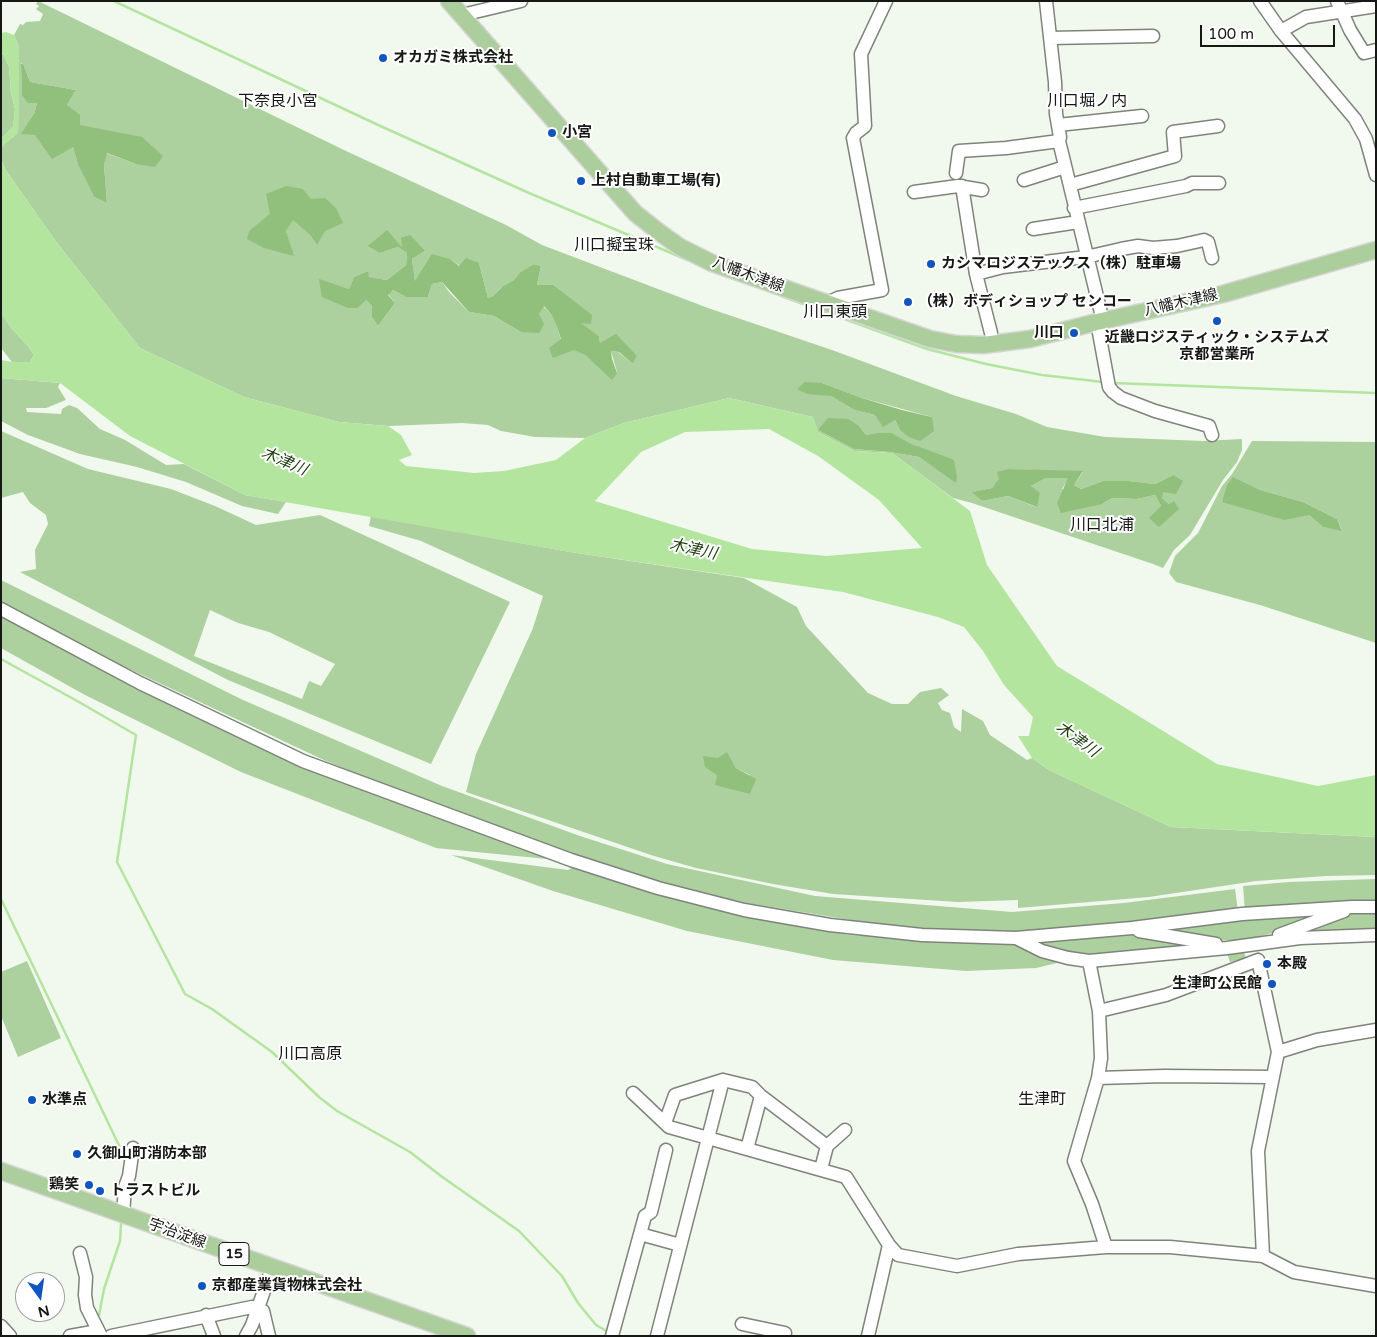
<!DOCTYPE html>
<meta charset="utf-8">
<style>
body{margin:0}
#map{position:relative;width:1377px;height:1337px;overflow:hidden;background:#f1f8ee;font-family:"Varela Round",sans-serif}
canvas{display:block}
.frame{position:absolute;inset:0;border:2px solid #161815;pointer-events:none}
.north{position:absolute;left:15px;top:1272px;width:50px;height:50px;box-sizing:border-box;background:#fff;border:1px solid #a2a3a1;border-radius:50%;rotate:166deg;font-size:14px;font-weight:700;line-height:20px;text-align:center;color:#161815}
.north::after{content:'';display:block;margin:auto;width:18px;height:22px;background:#1054bf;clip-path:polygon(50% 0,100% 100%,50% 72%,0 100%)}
.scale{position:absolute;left:1200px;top:25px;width:135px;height:22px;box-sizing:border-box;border:2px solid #161815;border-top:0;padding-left:6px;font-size:15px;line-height:18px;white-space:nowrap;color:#161815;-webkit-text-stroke:4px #fff;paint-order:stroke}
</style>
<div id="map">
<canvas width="1377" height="1337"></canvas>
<div class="frame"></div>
<div class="north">N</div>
<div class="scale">100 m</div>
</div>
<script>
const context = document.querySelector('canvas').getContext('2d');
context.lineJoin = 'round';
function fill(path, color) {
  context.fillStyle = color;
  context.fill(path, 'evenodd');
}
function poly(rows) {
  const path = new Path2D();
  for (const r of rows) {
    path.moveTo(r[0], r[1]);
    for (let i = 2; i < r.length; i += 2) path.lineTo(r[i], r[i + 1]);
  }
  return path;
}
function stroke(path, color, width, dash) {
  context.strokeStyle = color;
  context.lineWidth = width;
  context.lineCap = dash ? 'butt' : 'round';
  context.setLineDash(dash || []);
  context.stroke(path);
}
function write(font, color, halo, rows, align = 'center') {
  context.font = font + ' "Varela Round","Noto Sans JP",sans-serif';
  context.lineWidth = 4;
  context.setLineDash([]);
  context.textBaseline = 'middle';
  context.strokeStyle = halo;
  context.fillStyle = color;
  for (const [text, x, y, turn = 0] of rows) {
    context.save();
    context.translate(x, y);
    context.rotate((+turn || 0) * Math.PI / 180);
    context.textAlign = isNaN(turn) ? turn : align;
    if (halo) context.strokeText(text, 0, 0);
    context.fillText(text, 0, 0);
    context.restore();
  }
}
const green = poly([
 [38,1,346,151,506,225,542,245,708,308,832,350,956,396,1016,414,1047,427,1105,437,1203,441,1242,439,1242,450,1237,462,1223,480,1190,535,1174,550,1163,568,1153,564,972,503,953,498,892,453,854,451,818,432,813,417,729,398,624,423,585,438,535,437,501,431,488,425,462,423,388,426,339,422,244,397,140,348,54,239,5,169,1,159,1,149,4,144,18,133,19,47,14,35,20,24,23,25,26,22,40,21,43,14,36,9,39,6,36,4],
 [21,63,23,63,30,82,76,90,67,105,79,125,136,164,106,153,104,165,107,203,94,197,78,165,73,147,35,135,34,114,37,103,22,95],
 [303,189,311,200,317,245,310,235,293,219,286,231,293,256,261,222],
 [387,231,403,248,425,251,412,259,415,282,450,259,460,266,479,263,488,298,493,296,503,286,514,280,520,272,534,264,541,266,537,285,579,322,599,336,600,344,637,356,633,364,618,352,611,351,617,372,612,379,585,355,561,340,557,327,551,314,543,306,539,314,521,332,494,316,469,312,449,292,442,282,432,284,428,297,406,297,393,290,388,294,395,303,378,326,372,317,372,306,366,300,319,280,349,289,354,277,368,271,368,277,387,280,406,265,407,253,398,247,380,253],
 [822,383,862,398,932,417,900,430,895,420,854,410,831,396],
 [859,426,866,435,892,433,912,444,931,452,956,482,919,457,890,452,854,449,818,430],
 [1009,469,1083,472,1074,485,1081,489,1103,481,1129,481,1155,484,1173,475,1162,492,1162,498,1169,504,1161,506,1155,495,1137,499,1112,498,1102,504,1062,489,1069,478,1046,478,1031,486,1036,507,1008,496,982,501,973,492,992,488],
 [1,54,4,55,9,67,11,93,15,109,13,127,1,139],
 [1,313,12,329,28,346,34,355,30,362,12,362,1,348],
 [1,378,60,383,58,387,66,400,46,408,26,408,27,412,61,414,62,409,69,405,77,408,100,429,125,440,166,465,184,464,245,495,286,502,278,514,242,506,186,482,137,467,80,454,28,435,1,421],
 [1,431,88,469,171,489,215,506,256,525,320,515,510,602,431,764,228,680,20,572,36,569,35,550,48,524,46,515,30,503,23,492,1,498],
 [210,610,238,623,269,632,335,664,321,686,309,681,302,699,194,656],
 [1252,441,1376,442,1376,643,1260,605,1176,582,1169,573,1175,556,1198,533,1222,486,1232,474],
 [1234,477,1260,490,1303,502,1337,519,1342,530,1323,527,1309,515],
 [371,516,570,552,744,578,797,607,806,626,868,693,892,704,908,704,920,692,941,688,949,695,938,703,942,710,950,713,954,727,961,732,962,709,983,721,990,735,1027,760,1032,758,1049,770,1171,827,1376,837,1376,875,1326,876,1256,881,1149,897,1018,908,1018,900,958,902,833,894,773,884,696,868,654,856,466,792,476,754,533,628,543,596,421,541,369,526],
 [727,753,736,768,750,775,716,785,717,775],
 [1,580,243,700,442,786,580,836,667,864,815,896,1012,912,1124,903,1235,889,1238,911,1129,925,1016,931,917,931,741,902,664,884,575,857,436,807,326,761,48,631,1,607],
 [1,615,303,767,557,860,436,848,241,772,85,695,1,648],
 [451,855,568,870,577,865,741,914,849,935,1015,943,1065,961,1036,968,966,971,833,960,687,931,553,891],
 [1376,879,1376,904,1245,912,1243,886,1289,882],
 [1359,910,1376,911,1376,932,1282,937],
 [1334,911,1272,933,1249,940,1221,940,1143,931,1239,919],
 [1132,935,1211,947,1089,958,1072,955,1028,940],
 [1243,949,1246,958,1230,962,1226,950],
 [27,961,61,1038,18,1057,1,1016,1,972]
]);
const forest = poly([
 [23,63,30,82,76,90,67,105,80,115,80,125,142,137,163,156,155,167,136,164,107,153,104,165,107,203,94,197,78,165,73,147,52,159,35,135,21,134,34,114,37,103,28,103,22,95,21,64],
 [286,186,303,189,311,199,325,198,336,208,343,223,325,231,317,245,310,235,293,220,286,231,294,256,264,248,247,239,249,231,270,214,266,194],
 [387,230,402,247,401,238,410,235,425,251,412,259,415,281,432,254,450,259,459,266,466,258,479,263,488,298,493,296,503,286,514,280,520,272,534,264,541,266,537,285,553,285,592,315,591,324,581,323,599,336,600,343,616,334,637,356,633,364,619,352,611,351,612,359,617,373,612,380,585,355,574,350,553,358,549,348,561,339,557,327,551,314,544,306,539,314,544,324,539,333,521,332,494,316,469,312,442,282,432,284,428,297,406,297,393,290,388,295,395,303,378,326,372,317,372,306,366,300,357,308,348,308,322,297,319,279,349,289,354,277,368,271,369,277,387,280,406,265,407,253,398,247,380,253,368,246],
 [805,382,822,383,862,398,902,410,932,417,934,431,920,441,909,437,900,430,895,420,883,427,875,415,854,410,831,396,807,394,797,389],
 [828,418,848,419,859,426,866,435,878,433,892,433,912,444,954,460,957,477,956,483,919,457,890,452,854,449,818,430],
 [1009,469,1083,471,1074,485,1081,489,1103,481,1129,481,1155,484,1173,475,1183,481,1176,494,1163,492,1162,498,1169,504,1174,501,1179,509,1159,527,1149,518,1161,506,1155,495,1137,499,1112,498,1102,504,1061,513,1057,503,1068,478,1046,478,1031,486,1040,493,1037,507,1008,496,982,501,972,492,992,488,999,479,997,472],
 [1233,477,1260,490,1303,502,1337,519,1342,531,1323,527,1309,515,1284,520,1222,502,1227,485],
 [727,752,736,768,756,779,750,794,715,785,717,775,705,767,703,756,718,758]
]);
const water = poly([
 [6,32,14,35,19,47,19,107,18,133,4,144,1,149,1,139,13,127,15,109,11,93,9,67,4,55,1,54,1,33],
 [1,159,5,169,54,239,140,348,244,397,339,422,388,426,401,435,412,455,399,460,406,466,474,473,504,471,556,460,585,438,624,423,729,398,813,417,818,432,854,451,892,453,970,511,987,565,1057,666,1217,764,1318,786,1376,775,1376,837,1171,827,1049,770,1032,758,1018,736,1029,736,1033,717,1004,685,983,651,964,627,938,617,843,592,570,552,245,495,130,436,60,383,1,378,1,360,12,362,30,362,34,355,28,346,12,329,1,313],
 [769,429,818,456,879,500,922,548,826,556,752,549,595,501,641,452,685,432]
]);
const stream = poly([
 [114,1,376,124,529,193,690,261],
 [781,296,927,349,986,364,1042,375,1103,382],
 [1113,383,1376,393],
 [1,659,79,702,136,735,117,862,185,994,212,1009,272,1052,319,1097,337,1111,410,1152,441,1176,519,1231,562,1276,578,1303,596,1325,610,1333],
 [1,899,126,1160],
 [99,1315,104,1289,120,1241,121,1224]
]);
const minor = poly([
 [1046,1,1055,82,1056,114,1060,137,1059,141,1103,321],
 [1260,1,1281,31,1355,119,1366,139,1376,175],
 [1337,1,1350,30,1364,53,1376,50],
 [462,15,521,1],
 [1281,31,1306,17,1376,6],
 [1050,38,1153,36],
 [1058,125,1142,116],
 [956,173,959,151,1006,148,1059,141],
 [1024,180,1065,167],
 [1070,185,1175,156,1173,132,1218,126],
 [962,186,976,274],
 [914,192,958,186,982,190],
 [1074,208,1186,186,1192,183,1219,183],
 [1033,229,1078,222],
 [827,303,838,298,882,290,853,138,856,133,865,126,861,54,886,1],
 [1097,322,1109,387,1113,392,1121,398,1155,411,1209,426,1212,435],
 [991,333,976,274,1003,267,1086,257,1121,249,1138,246,1153,248,1177,246,1204,240,1208,242,1212,258],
 [1,609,140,683,303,761,571,860,658,888,744,910,830,925,922,935,1016,938,1132,928,1242,914,1352,907,1376,907],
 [1139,931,1216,944],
 [1279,935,1344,911],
 [1016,938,1042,951,1068,958,1089,961,1227,948,1300,938,1376,935],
 [1258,960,1278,1052,1258,1151,1263,1256],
 [1089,961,1099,1011,1101,1058,1098,1078,1074,1161,1092,1204,1106,1247],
 [1099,1011,1166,995,1258,960],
 [1278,1052,1317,1040,1376,1030],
 [1098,1078,1164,1076,1273,1077],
 [633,1093,669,1127,846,1177,889,1245,898,1255,957,1266,1018,1254,1106,1247,1170,1247,1263,1256,1294,1272,1376,1286],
 [665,1123,675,1095,723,1080,752,1087,761,1096,827,1146],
 [747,1149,761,1096],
 [821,1169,827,1146,845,1130],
 [123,1214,125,1187,129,1176,133,1148],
 [640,1234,680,1245],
 [80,1253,86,1277,85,1295,87,1308,101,1336],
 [206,1315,214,1336],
 [742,1324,785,1333],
 [1,1326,10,1336],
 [70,1336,98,1331],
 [111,1336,252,1307,263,1311,269,1336],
 [246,1336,252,1325,272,1268],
 [612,1336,645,1216,651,1212,666,1150],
 [657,1336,723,1080],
 [868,1336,889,1245]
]);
const major = poly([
 [449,1,635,213,659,232,680,247,712,263,930,339,956,344,983,345,1030,339,1097,322,1223,294,1376,250],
 [1,1171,467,1336]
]);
const markers = [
 [383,58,5,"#1054bf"],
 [552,133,5,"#1054bf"],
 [581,181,5,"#1054bf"],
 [931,264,5,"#1054bf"],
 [908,302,5,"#1054bf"],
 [1217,321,5,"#1054bf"],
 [1074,333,5,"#1054bf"],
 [1267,964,5,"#1054bf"],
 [1272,984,5,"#1054bf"],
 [32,1100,5,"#1054bf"],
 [77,1154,5,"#1054bf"],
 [89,1185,5,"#1054bf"],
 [100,1191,5,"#1054bf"],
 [202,1286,5,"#1054bf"]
];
const shields = [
 [234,1254,30]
];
const shieldNames = [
 ["15",234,1254]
];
const poiNames = [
 ["オカガミ株式会社",393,58],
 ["小宮",562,133],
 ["上村自動車工場(有)",591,181],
 ["カシマロジステックス（株）駐車場",941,264],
 ["（株）ボディショップ センコー",918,302],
 ["川口",1064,333,"right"],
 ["近畿ロジスティック・システムズ",1217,338,"center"],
 ["京都営業所",1217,355,"center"],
 ["本殿",1277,964],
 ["生津町公民館",1262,984,"right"],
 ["水準点",42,1100],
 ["久御山町消防本部",87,1154],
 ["鶏笑",79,1185,"right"],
 ["トラストビル",110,1191],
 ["京都産業貨物株式会社",212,1286]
];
const streetNames = [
 ["八幡木津線",748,275,20],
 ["八幡木津線",1181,303,-13],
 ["宇治淀線",177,1234,20]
];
const neighbourhoodNames = [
 ["下奈良小宮",278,102],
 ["川口堀ノ内",1087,102],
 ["川口擬宝珠",614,246],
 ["川口東頭",835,313],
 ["川口北浦",1102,526],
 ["川口高原",310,1055],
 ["生津町",1042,1100]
];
const waterNames = [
 ["木津川",284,462,23],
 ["木津川",693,550,12],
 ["木津川",1077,740,36]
];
fill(green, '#acd09e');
fill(forest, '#90c07c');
fill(water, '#b3e59f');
stroke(stream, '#b3e59f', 2.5);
stroke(minor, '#7e847b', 15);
stroke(major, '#d5d5d5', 19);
stroke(minor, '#fff', 12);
stroke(major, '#abce9c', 16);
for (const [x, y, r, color] of markers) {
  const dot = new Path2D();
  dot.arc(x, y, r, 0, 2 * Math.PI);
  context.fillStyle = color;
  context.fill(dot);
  stroke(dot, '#fff', 2);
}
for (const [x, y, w] of shields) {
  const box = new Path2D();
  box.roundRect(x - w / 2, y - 11.5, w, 23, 4);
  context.fillStyle = '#fff';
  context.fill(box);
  stroke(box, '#161815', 1);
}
write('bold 14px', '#161815', null, shieldNames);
write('bold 15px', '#161815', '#fff', poiNames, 'left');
write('15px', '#161815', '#fff', streetNames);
write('16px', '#161815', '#fff', neighbourhoodNames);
write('italic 16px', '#1e3e0f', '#fff', waterNames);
</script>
